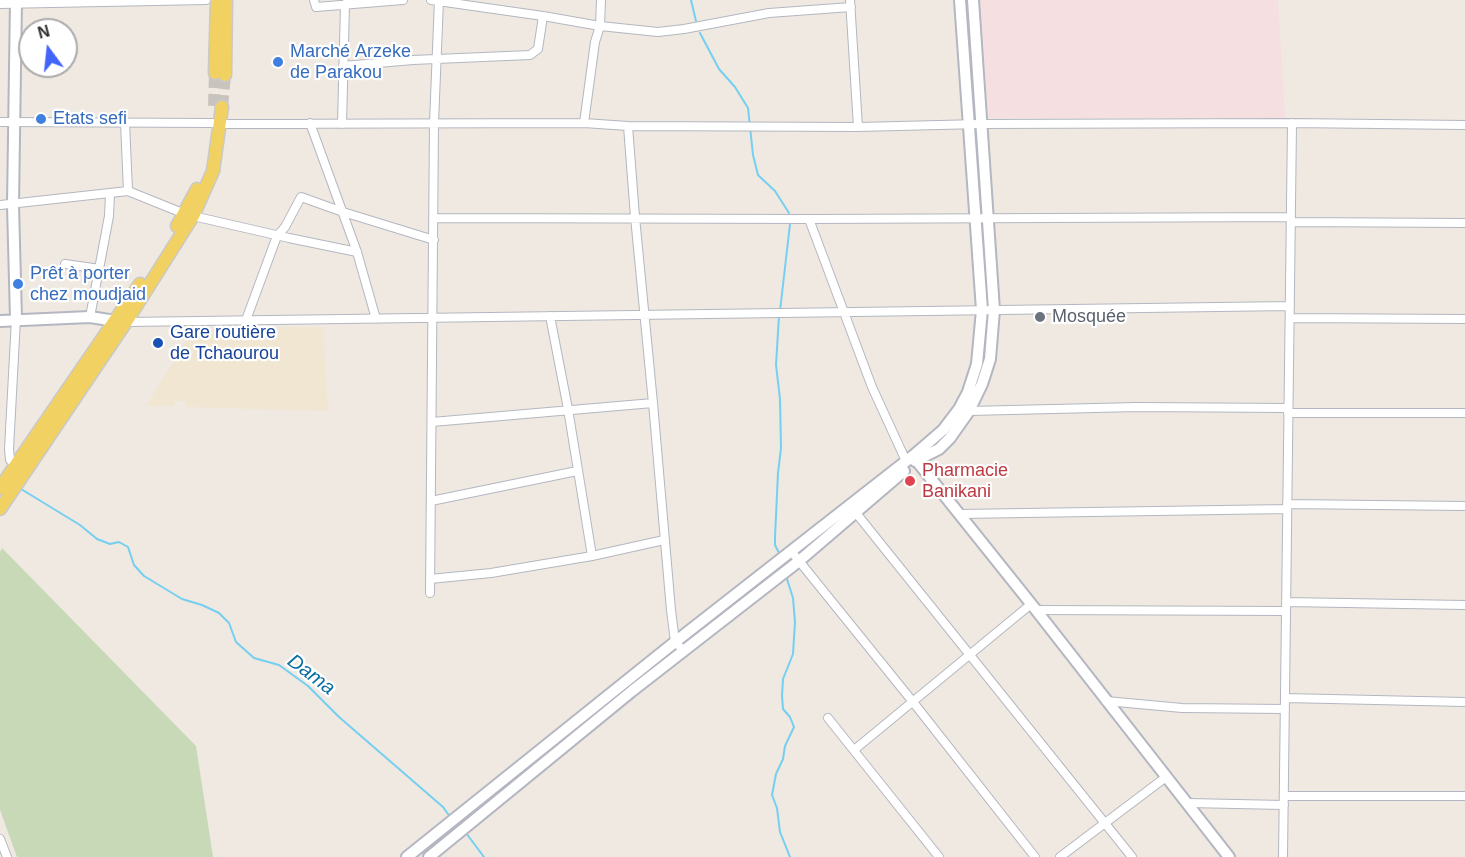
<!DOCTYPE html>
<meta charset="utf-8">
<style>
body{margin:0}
#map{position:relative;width:1465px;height:857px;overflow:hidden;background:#efe9e1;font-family:Arial,sans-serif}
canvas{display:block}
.north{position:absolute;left:18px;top:18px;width:60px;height:60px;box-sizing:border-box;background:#fff;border:2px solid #ababab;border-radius:50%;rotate:345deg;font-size:16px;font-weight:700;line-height:24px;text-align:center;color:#2e2e2e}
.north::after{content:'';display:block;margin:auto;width:21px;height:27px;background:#4264fb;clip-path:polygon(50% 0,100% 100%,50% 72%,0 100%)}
</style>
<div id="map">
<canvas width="1465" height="857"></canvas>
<div class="north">N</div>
</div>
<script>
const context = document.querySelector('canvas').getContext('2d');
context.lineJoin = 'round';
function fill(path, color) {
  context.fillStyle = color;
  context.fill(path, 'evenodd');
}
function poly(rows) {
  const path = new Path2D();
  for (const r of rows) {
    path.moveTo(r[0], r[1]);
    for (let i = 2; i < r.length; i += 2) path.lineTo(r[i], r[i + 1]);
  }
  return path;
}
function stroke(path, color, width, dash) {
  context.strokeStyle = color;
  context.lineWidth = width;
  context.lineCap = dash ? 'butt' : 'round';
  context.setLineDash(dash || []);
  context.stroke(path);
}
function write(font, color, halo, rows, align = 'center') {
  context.font = font + ' Arial,sans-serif';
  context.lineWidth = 4.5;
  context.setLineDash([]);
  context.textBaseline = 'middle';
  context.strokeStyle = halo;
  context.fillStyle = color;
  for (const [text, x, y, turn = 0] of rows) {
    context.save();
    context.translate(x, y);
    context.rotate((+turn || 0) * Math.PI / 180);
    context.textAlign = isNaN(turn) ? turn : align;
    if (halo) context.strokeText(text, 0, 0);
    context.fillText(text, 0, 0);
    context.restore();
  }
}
const education = poly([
 [323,327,328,411,186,407,185,401,175,401,174,406,146,406,186,341,189,328]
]);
const medical = poly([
 [980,0,1278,0,1285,118,989,118]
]);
const cemetery = poly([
 [2,548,196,746,213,857,17,857,0,810,0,552]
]);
const stream = poly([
 [691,0,696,21],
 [700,33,719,69,735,87,748,108,753,155,758,175,775,191,789,213],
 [780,311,790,224],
 [21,489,80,525,97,539,110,544,119,542,128,547,134,565,144,576,182,599,202,605,219,613,229,623,236,642,254,658,279,665,308,686,339,717,443,807,451,818],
 [779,553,775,545,775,537,778,473,781,448,780,399,776,365,779,316],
 [787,579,793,598,795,622,793,654,783,679,782,696,783,709,790,717,794,727,785,746,783,759,776,774,772,795,777,808,780,832,790,857],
 [466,833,484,857]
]);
const primaryTunnel = poly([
 [214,106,215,73],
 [222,107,225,75]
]);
const street = poly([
 [314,0,316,7,403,0],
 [431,0,543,16,600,26,658,32,684,29,769,13,851,7],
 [850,0,858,127],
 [0,4,206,0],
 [343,66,413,60,530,55,538,49,543,16],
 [0,122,212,123],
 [125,122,128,191],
 [310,123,357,252,376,319],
 [584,123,595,42,600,26,601,0],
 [220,124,584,123,628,126,858,127,980,124,1292,123,1465,125],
 [342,124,345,4,351,0],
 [628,126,635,217,653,403,671,610,675,642,683,650],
 [0,205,128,191,185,214],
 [193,216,289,238,357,252],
 [434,218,809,219,1291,217],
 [809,219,872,387,906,461],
 [1291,222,1465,223],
 [65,264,100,269],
 [550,316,568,409,592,556],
 [90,317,109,216,110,194],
 [1290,318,1465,319],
 [16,319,9,449,10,460,16,465],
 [246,320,277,236,285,227,301,197,343,212,434,240],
 [126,322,1290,306],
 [969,411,1137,407,1288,408],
 [1288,413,1465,413],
 [432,422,653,403],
 [431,501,577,471],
 [1287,504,1465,506],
 [856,513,1132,857],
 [959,514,1287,509],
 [791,551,913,702,1035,857],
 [430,579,491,573,592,556,664,540],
 [430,593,434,123,439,0],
 [1286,602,1465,605],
 [1036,610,1286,611],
 [1285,698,1465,702],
 [1106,701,1182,708,1285,709],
 [828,718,939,857],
 [854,750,1030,605],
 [1284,796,1465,796],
 [1188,803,1284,805],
 [0,839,7,857],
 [1060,857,1166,777],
 [1283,857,1292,123]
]);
const secondary = poly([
 [16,0,13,205,16,319],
 [0,321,90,317,122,322],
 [915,456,916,460,1036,610,1229,857],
 [915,461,939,449,950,438,969,411,982,384,990,359,994,310,973,0],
 [407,857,675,642,914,455,943,430,959,409,968,392,977,364,982,310,960,0],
 [429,857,632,691,799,561,904,471]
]);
const primary = poly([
 [215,73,217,0],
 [225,75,226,0],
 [177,226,197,189],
 [0,488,140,284],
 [0,509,126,322,193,216,213,171,222,107]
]);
const markers = [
 [278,62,6,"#3f7fe0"],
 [41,119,6,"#3f7fe0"],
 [18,284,6,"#3f7fe0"],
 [1040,317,6,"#6b7280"],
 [158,343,6,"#1a4fb4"],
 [910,481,6,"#e0444e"]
];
const shopNames = [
 ["Marché Arzeke",290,52],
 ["de Parakou",290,73],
 ["Etats sefi",53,119],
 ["Prêt à porter",30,274],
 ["chez moudjaid",30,295]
];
const worshipNames = [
 ["Mosquée",1052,317]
];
const transitNames = [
 ["Gare routière",170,333],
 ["de Tchaourou",170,354]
];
const healthNames = [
 ["Pharmacie",922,471],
 ["Banikani",922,492]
];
const waterNames = [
 ["Dama",311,675,37]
];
fill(education, '#f0e6d1');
fill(medical, '#f5dfe0');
fill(cemetery, '#c8d9b8');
stroke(stream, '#75cff0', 2);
stroke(primaryTunnel, '#c8c4bd', 12, [12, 6]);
stroke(street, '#b4b7c1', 10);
stroke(secondary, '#b4b7c1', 14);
stroke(primary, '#c9c9c9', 15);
stroke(street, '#fff', 8);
stroke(secondary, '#fff', 10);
stroke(primary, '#f2d163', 12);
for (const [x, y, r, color] of markers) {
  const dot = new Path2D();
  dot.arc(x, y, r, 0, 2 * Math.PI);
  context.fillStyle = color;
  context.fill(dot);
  stroke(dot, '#fff', 2);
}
write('18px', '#366cbe', '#fff', shopNames, 'left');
write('18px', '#5b616d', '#fff', worshipNames, 'left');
write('18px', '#164399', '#fff', transitNames, 'left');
write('18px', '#be3a42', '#fff', healthNames, 'left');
write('italic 20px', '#0d6fa3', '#fff', waterNames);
</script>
